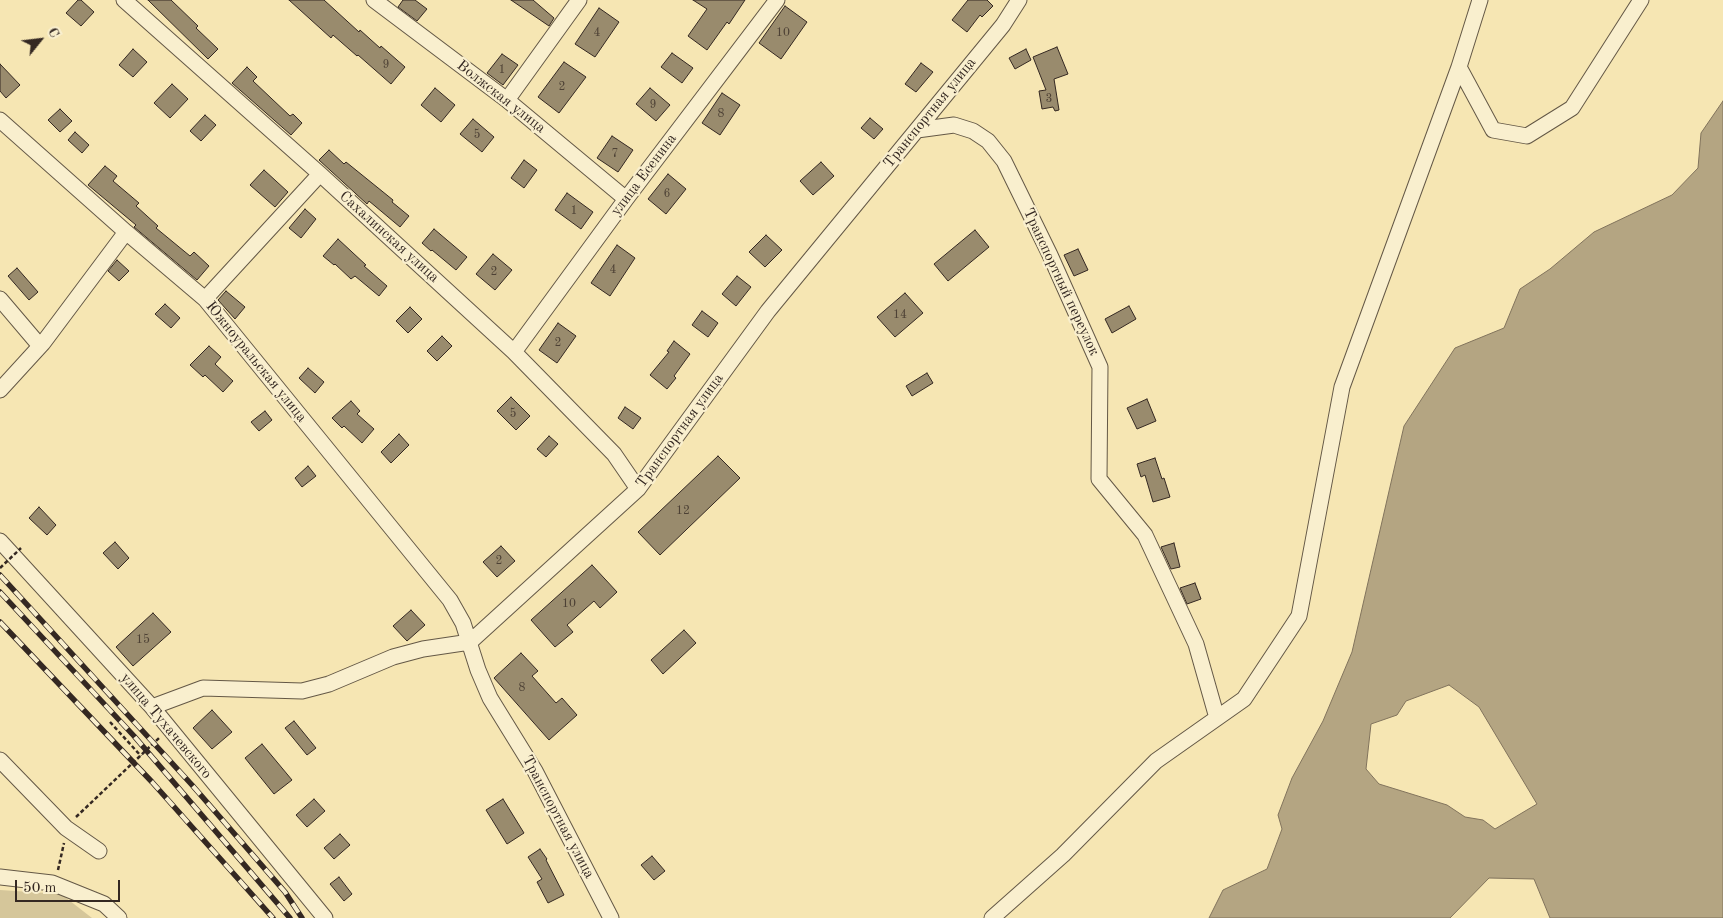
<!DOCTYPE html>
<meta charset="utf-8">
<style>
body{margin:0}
#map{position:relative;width:1723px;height:918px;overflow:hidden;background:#f6e6b3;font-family:"Old Standard TT",serif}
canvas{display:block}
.north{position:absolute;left:15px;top:15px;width:50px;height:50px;-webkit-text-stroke:4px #f9efce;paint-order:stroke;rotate:61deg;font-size:14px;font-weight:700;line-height:20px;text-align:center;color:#342822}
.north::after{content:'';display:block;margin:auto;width:18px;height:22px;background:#342822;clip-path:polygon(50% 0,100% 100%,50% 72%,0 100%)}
.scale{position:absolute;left:15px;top:880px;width:105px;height:22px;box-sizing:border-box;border:2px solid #342822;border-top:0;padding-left:6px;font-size:15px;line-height:18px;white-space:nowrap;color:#342822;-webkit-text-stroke:4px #f9efce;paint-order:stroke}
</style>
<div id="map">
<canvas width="1723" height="918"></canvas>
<div class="north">С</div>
<div class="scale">50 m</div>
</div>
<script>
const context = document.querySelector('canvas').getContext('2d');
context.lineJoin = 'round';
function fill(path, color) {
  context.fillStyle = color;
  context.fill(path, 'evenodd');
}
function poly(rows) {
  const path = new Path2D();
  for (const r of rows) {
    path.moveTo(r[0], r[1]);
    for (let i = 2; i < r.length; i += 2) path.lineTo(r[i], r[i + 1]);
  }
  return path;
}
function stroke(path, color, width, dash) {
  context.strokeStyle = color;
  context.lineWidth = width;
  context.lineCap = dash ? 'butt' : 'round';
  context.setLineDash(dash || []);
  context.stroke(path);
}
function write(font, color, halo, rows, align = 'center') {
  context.font = font + ' "Old Standard TT",serif';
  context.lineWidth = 4.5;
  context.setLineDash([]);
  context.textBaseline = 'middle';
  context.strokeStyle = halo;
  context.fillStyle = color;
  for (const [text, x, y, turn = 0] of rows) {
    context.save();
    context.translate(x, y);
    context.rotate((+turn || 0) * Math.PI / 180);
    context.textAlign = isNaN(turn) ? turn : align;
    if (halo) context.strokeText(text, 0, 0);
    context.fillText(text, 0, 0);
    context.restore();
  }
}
const green = poly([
 [0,890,61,894,92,918,0,918]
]);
const water = poly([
 [1723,101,1723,918,1550,918,1534,879,1489,878,1450,918,1209,918,1223,890,1267,869,1282,829,1278,815,1292,778,1323,721,1352,652,1404,426,1455,348,1504,328,1520,289,1550,269,1594,232,1672,195,1698,168,1701,133,1723,101],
 [1449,685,1479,707,1537,804,1495,829,1483,820,1465,817,1447,805,1379,784,1366,769,1371,724,1397,715,1406,701,1449,685]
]);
const building = poly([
 [78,0,81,0,94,12,81,26,66,13,78,0],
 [148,0,171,0,198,26,196,28,218,49,208,59,148,0],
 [289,0,324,0,359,32,360,30,380,48,381,46,405,67,391,84,358,55,357,56,333,35,331,38,289,0],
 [403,0,415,0,427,9,417,21,398,7,403,0],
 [511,0,533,0,554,18,549,26,511,0],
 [693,0,745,0,729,24,727,22,707,50,688,36,707,9,693,0],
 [968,0,987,0,993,6,982,17,980,15,967,32,952,20,968,0],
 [785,6,807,22,781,59,759,43,785,6],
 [599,8,619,22,595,57,575,44,599,8],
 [1057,47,1068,74,1054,79,1059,110,1055,111,1053,107,1042,109,1039,91,1046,90,1033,57,1057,47],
 [133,49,147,62,133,77,119,65,133,49],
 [1026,49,1031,60,1015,69,1009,58,1026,49],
 [672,53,693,68,682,83,661,67,672,53],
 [502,54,518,65,503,85,487,73,502,54],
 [564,62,586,77,559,113,538,97,564,62],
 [921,63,933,72,916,92,905,84,921,63],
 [0,64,20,85,6,98,0,91,0,64],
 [247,67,257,77,253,81,290,116,293,114,302,123,291,135,232,83,247,67],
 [172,84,188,99,170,118,154,103,172,84],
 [435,88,455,105,441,122,421,105,435,88],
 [650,88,670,105,656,121,636,104,650,88],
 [722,93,740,105,720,135,702,123,722,93],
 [60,109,72,121,60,132,48,120,60,109],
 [205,115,216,125,201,141,190,131,205,115],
 [870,118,883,129,874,139,861,128,870,118],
 [473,119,494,137,482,152,460,134,473,119],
 [75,132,89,145,82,153,68,140,75,132],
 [612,136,633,150,618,172,597,158,612,136],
 [329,150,344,164,346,162,393,200,392,202,409,216,400,227,369,201,367,204,319,160,329,150],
 [524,160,537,170,524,188,511,178,524,160],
 [821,162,834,176,813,195,800,181,821,162],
 [105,166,117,176,113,181,139,203,136,206,158,226,156,228,190,256,194,252,209,266,197,280,134,227,136,225,88,185,105,166],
 [264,170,288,192,275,207,250,185,264,170],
 [668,174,686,189,666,214,648,199,668,174],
 [567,193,593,212,581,229,555,210,567,193],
 [305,209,316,219,301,238,289,228,305,209],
 [434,229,467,257,456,270,432,250,431,251,422,243,434,229],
 [975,230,989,247,948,281,934,264,975,230],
 [766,235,782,250,765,267,749,252,766,235],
 [338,239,366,265,364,266,387,286,379,296,355,276,351,279,335,264,334,265,323,256,338,239],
 [617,245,635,258,610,296,591,283,617,245],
 [1078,249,1088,270,1074,276,1064,255,1078,249],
 [493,254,512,270,495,290,476,274,493,254],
 [117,260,129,271,119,281,108,271,117,260],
 [17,268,38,292,29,300,8,276,17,268],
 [737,276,751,287,736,306,722,294,737,276],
 [226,291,245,307,235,319,218,300,226,291],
 [905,293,923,313,895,337,877,317,905,293],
 [165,304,180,318,171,328,155,314,165,304],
 [1129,306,1136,319,1112,333,1105,319,1129,306],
 [410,307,422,319,408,333,396,321,410,307],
 [702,311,718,323,708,337,692,325,702,311],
 [558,323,576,336,557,363,539,350,558,323],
 [442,336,452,346,437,361,427,351,442,336],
 [674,341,690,354,674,376,676,378,667,389,650,375,669,352,667,351,674,341],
 [209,346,221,357,215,364,233,381,223,392,205,375,203,377,190,365,209,346],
 [308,368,324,382,315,393,299,378,308,368],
 [927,373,933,383,912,396,906,386,927,373],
 [511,397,530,416,516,430,497,411,511,397],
 [1147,399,1156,421,1137,429,1127,408,1147,399],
 [351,401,360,411,357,414,374,429,362,443,344,426,342,428,332,418,351,401],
 [625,407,641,418,633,429,618,418,625,407],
 [265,411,272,420,259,431,251,422,265,411],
 [399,434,409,445,391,463,381,452,399,434],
 [549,436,558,444,546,457,537,449,549,436],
 [718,456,740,478,660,555,638,532,718,456],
 [1155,458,1162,479,1164,478,1170,497,1153,502,1145,475,1141,477,1137,464,1155,458],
 [308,466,316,476,302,487,295,478,308,466],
 [39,507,56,525,47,535,29,518,39,507],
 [115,542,129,558,118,569,103,553,115,542],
 [1174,543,1180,567,1171,569,1161,547,1174,543],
 [501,546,515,561,497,577,483,562,501,546],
 [592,565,617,592,600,608,594,601,567,625,573,632,555,647,531,620,592,565],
 [1195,583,1201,599,1187,604,1180,588,1195,583],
 [411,610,425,625,407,641,393,626,411,610],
 [153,613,171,632,133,666,116,647,153,613],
 [684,630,696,643,663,674,651,660,684,630],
 [521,653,538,671,532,676,556,703,562,698,577,715,549,740,494,678,521,653],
 [212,710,232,732,212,749,193,728,212,710],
 [294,721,316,748,307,755,285,728,294,721],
 [262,744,292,780,274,794,245,758,262,744],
 [314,799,325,811,307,827,296,815,314,799],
 [503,799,524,833,507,844,486,810,503,799],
 [340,834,350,845,334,859,324,848,340,834],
 [540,849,547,859,546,860,564,895,548,903,537,882,542,879,528,857,540,849],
 [652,856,665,871,654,880,641,865,652,856],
 [339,877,352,894,344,901,330,884,339,877]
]);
const path = poly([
 [110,722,141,756],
 [76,817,159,738],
 [58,870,64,843]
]);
const minor = poly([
 [124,0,320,174,514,352,614,454,638,489],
 [374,0,507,100,626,199],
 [1459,67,1493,130,1527,136,1572,108,1641,0],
 [507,100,579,0],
 [0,120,126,232,205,299,450,600,463,623,478,670,490,698,535,771,611,918],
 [917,130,954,125,973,131,988,141,1004,161,1050,255,1100,367,1099,479,1145,535,1196,644,1217,718],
 [0,299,40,346],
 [205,299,320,174],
 [514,352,626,199,777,0],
 [0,390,43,343,126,232],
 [0,541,152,707,325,918],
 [470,642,638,489,768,311,1003,25,1019,0],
 [152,707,203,688,302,691,329,684,393,657,423,649,470,642],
 [0,760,66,828,99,851],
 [0,877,52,883,104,904,119,918],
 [992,918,1063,855,1156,761,1244,699,1299,616,1342,387,1459,67,1480,0]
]);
const rail = poly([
 [0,575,192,785,285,892,302,918],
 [0,592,134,736,290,918],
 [0,622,152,782,273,918]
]);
const pathBridge = poly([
 [0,568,21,548]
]);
const numberNames = [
 ["4",597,33],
 ["10",783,33],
 ["9",386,65],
 ["1",502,70],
 ["2",562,87],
 ["3",1049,99],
 ["9",653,105],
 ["8",721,114],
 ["5",477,135],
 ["7",615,154],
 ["6",667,194],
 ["1",574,211],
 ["4",613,270],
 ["2",494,272],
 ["14",900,315],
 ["2",558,343],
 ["5",513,414],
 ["12",683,511],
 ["2",499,561],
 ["10",569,604],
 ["15",143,640],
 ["8",522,688]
];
const streetNames = [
 ["Волжская улица",501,97,38],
 ["Транспортная улица",930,113,-51],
 ["улица Есенина",644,175,-53],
 ["Сахалинская улица",389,237,42],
 ["Транспортный переулок",1061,282,65],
 ["Южноуральская улица",256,362,51],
 ["Транспортная улица",680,431,-54],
 ["улица Тухачевского",166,726,50],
 ["Транспортная улица",558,817,62]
];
fill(green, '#d5c69a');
fill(water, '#b4a582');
stroke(water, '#81735c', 1);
fill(building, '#998b6d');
stroke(building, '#342822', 1);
stroke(minor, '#645846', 17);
stroke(path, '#342822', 2.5, [4, 2.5]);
stroke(minor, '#f9efce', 15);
stroke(rail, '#342822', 5.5);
stroke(rail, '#f9efce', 4, [11]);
stroke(pathBridge, '#342822', 2.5, [4, 2.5]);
write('12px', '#4d4135', null, numberNames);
write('15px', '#342822', '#f9efce', streetNames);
</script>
